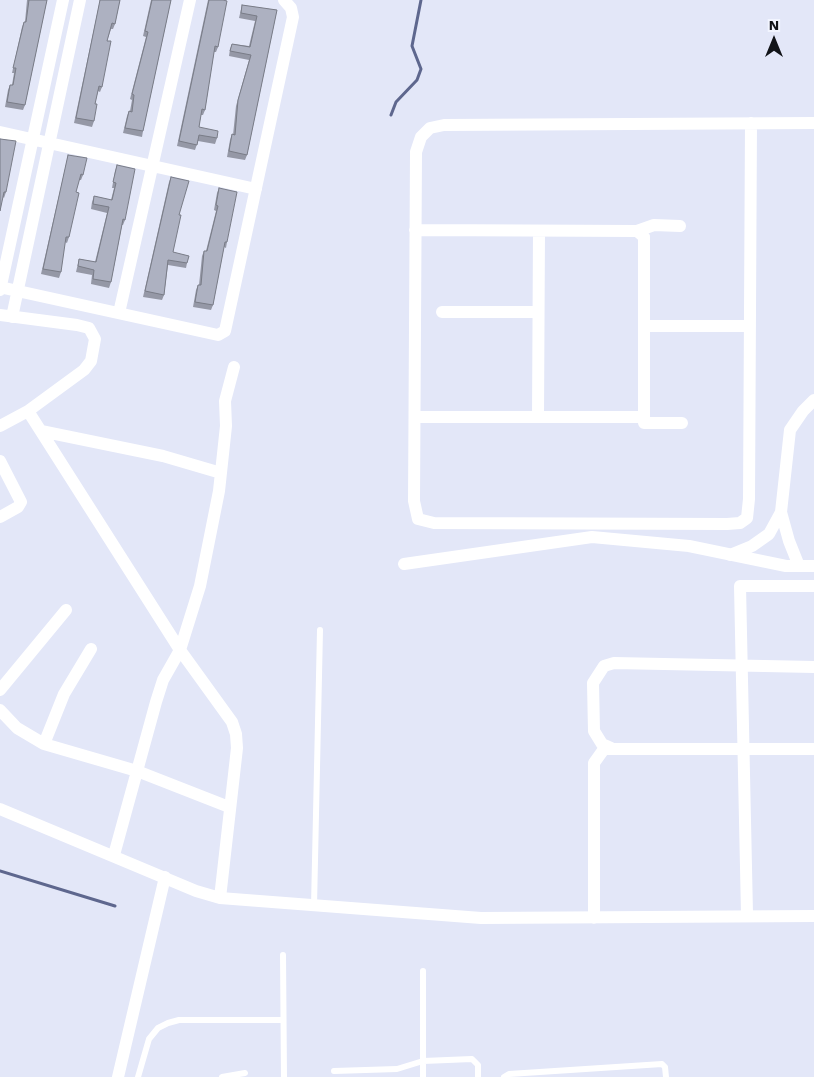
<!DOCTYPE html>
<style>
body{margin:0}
#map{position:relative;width:814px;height:1077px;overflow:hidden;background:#e3e7f8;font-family:"Work Sans",sans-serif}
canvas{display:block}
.north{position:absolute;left:749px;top:15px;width:50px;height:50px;-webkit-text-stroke:4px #f2f5ff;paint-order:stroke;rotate:0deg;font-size:14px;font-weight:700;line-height:20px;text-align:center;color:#121419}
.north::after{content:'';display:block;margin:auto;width:18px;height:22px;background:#121419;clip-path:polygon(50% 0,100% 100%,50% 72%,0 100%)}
</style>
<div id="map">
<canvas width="814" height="1077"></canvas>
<div class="north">N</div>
</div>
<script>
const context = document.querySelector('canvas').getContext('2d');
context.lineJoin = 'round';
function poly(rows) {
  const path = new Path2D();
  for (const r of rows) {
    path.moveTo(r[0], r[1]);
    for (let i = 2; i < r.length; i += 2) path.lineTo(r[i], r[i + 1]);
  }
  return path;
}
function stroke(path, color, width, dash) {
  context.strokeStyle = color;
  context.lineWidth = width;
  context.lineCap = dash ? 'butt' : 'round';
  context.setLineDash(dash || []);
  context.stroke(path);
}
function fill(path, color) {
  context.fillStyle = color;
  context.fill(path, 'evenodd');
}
const stream = poly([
 [391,115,396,102,417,80,421,69,412,46,421,0],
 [0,871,115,906]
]);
const service = poly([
 [314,906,320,630],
 [283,955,284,1077],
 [334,1071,397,1069,423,1061,472,1059,478,1065,478,1077],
 [138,1077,149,1039,158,1028,168,1023,179,1020,282,1020],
 [222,1077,245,1073],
 [423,1077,423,971],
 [504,1077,509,1074,662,1064,665,1067,666,1077]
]);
const minor = poly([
 [751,123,749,499,747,518,740,523,727,524,434,523,418,519,414,501,416,152,421,137,430,128,444,125,814,123],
 [0,132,256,189],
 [415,230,637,231,654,225,680,226],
 [637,231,644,237,644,423,682,423],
 [0,287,218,335,225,331,293,17,291,8,284,0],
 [0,290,63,0],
 [442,312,538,312],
 [119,313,190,0],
 [0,315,77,325,89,328,95,339,91,361,84,370,28,411,0,426],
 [12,317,80,0],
 [644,326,750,326],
 [28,411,180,650,232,722,236,734,237,748,220,898],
 [415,417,644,417],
 [538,417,539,231],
 [41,431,163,456,221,473],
 [0,461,21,502,18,507,0,517],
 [781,512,789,541,799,566],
 [730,555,752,546,769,534,781,512,790,430,803,411,814,400],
 [404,564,592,537,689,546,786,566,814,566],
 [0,690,66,610],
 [0,710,17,728,44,744,137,771,229,807],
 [44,744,64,694,91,649],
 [611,748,602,744,594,731,593,683,604,666,614,663,814,667],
 [0,809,196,891,220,898,481,918,814,916],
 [114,855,156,702,163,680,180,650,200,586,219,491,226,426,225,401,234,367],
 [747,914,740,586,814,586],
 [594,918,594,763,604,749,814,749],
 [118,1077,165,877]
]);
const wall = poly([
 [27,0,47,0,25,105,23,110,5,107,8,90,10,85,12,85,14,73,12,73,22,27,24,22,25,22],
 [100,0,120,0,115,24,113,29,111,29,107,41,102,87,100,92,98,91,95,104,94,121,92,127,74,123],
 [151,0,171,0,143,131,142,137,123,133,127,116,129,111,130,111,132,100,130,99,146,37,143,36],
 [208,0,223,0,218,47,216,52,214,52,205,110,203,115,201,115,199,127,217,138,215,144,198,141,195,150,177,146],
 [242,5,277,10,247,155,245,160,227,157,230,140,232,134,233,135,236,106,249,60,229,56,230,49,232,44,249,46,255,21,239,18],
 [0,139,6,192,4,198,3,197],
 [68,155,83,175,81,180,79,180,76,192,69,237,67,243,65,242,61,272,59,278,41,274,67,160],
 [117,165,125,220,123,225,122,225,111,282,109,288,91,284,92,275,76,272,79,259,95,262,107,213,91,209,92,202,94,196,111,200,114,188,112,188,115,171],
 [171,177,179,215,173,252,187,263,186,268,168,265,164,295,162,300,143,297,169,182],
 [219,188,227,242,226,248,224,247,213,305,211,310,193,307,196,290,198,285,199,285,202,256,204,251,206,251,216,211,214,210,217,193]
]);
const building = poly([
 [29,0,47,0,25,105,7,102,10,85,13,85,16,68,13,68,24,22,26,22,29,0],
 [100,0,120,0,115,24,112,23,107,41,111,41,102,87,99,86,95,104,97,104,94,121,76,118,100,0],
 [152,0,171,0,143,131,125,128,129,111,132,112,134,95,132,94,148,32,145,31,152,0],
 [209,0,223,0,227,1,218,47,215,46,205,110,202,109,199,127,218,131,217,138,199,135,197,145,179,141,209,0],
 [242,5,277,10,247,155,229,151,232,134,235,135,238,100,251,55,230,51,232,44,250,47,257,16,241,13,242,5],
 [0,139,16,141,6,192,4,192,0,211,0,139],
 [68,155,87,158,83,175,81,174,76,192,79,193,69,237,66,237,61,272,43,269,68,155],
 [117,165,135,169,125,220,123,219,111,282,93,279,94,270,78,266,79,259,96,262,109,207,93,204,94,196,112,200,116,183,113,182,117,165],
 [171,177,189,181,179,215,181,215,173,252,189,256,187,263,168,260,164,295,145,291,171,177],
 [219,188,237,192,227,242,225,242,213,305,195,302,198,285,201,285,204,251,207,251,218,206,216,205,219,188]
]);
stroke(stream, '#5e678e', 3);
stroke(service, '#fff', 6);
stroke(minor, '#fff', 12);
fill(wall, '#9598a6');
fill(building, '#adb1c1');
stroke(building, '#797c87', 1);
</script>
